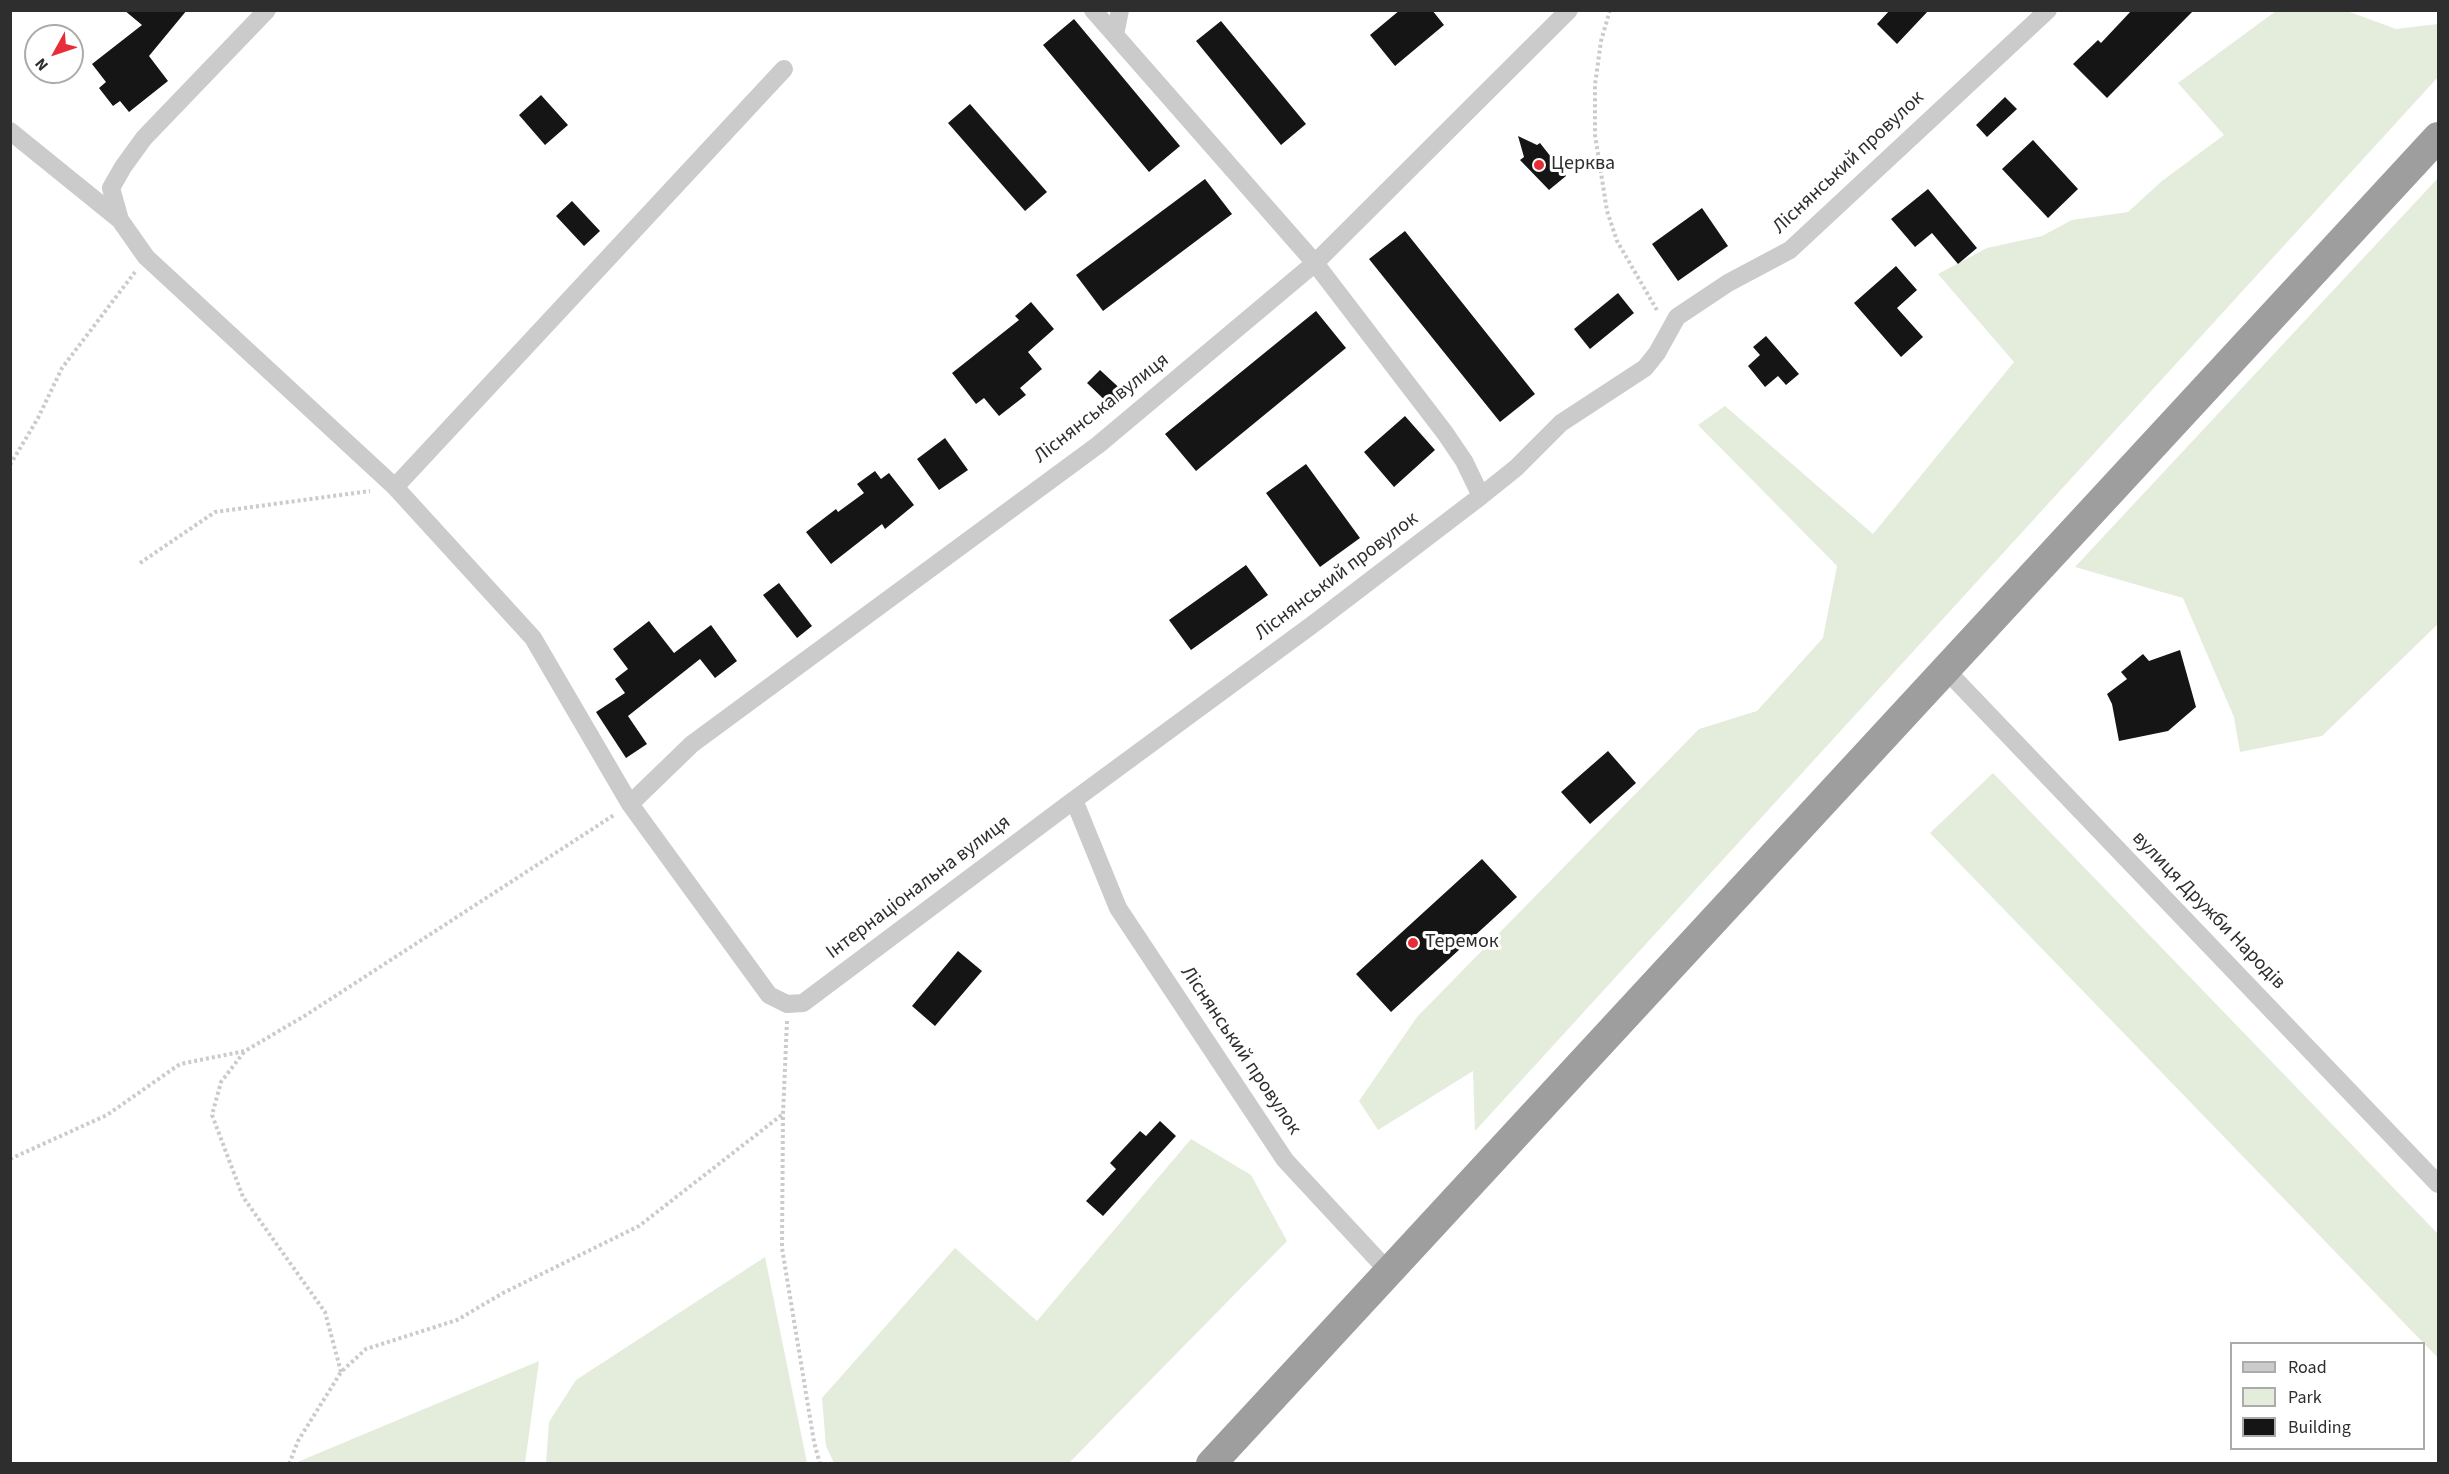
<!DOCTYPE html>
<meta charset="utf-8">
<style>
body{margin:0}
#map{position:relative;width:2449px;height:1474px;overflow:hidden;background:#fff;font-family:"Source Sans 3",sans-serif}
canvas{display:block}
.frame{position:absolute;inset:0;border:12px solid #2e2e2e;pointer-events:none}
.legend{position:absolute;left:2230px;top:1342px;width:195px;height:108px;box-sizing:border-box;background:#fff;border:2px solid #ababab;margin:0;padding:8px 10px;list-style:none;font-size:18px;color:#2e2e2e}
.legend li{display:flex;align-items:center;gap:12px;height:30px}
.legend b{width:30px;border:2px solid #ababab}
.north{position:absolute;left:24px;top:24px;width:60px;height:60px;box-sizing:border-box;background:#fff;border:2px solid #ababab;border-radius:50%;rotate:230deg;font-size:16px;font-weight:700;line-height:24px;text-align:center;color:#2e2e2e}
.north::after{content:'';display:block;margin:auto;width:21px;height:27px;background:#e72e38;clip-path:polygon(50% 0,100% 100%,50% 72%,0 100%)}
</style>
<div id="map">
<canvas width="2449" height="1474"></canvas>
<div class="frame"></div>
<ul class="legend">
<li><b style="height:8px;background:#cbcbcb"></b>Road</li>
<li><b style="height:16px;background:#e4ecdc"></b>Park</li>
<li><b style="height:16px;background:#151515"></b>Building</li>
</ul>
<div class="north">N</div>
</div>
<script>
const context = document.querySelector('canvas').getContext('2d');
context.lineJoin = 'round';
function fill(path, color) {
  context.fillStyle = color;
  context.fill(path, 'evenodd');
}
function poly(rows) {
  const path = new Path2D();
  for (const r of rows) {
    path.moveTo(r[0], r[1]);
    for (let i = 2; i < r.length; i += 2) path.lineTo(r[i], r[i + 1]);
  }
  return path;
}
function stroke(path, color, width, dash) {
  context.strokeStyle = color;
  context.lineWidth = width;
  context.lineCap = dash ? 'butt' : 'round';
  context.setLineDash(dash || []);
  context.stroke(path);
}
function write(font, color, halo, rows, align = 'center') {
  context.font = font + ' "Source Sans 3",sans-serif';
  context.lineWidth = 6;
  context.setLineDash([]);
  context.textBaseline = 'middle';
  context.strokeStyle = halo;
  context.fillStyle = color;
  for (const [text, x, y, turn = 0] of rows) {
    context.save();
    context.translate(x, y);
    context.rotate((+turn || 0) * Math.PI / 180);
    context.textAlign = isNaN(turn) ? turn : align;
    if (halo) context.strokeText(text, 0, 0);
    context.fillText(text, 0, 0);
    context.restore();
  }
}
const green = poly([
 [2276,11,2347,11,2396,29,2438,24,2438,77,1475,1131,1473,1071,1378,1130,1359,1101,1417,1017,1699,729,1757,711,1823,638,1837,566,1698,425,1725,406,1873,534,2014,362,1938,274,1987,248,2042,236,2072,220,2128,212,2162,181,2224,135,2178,83],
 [2438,178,2438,624,2322,736,2240,752,2234,717,2183,598,2075,567],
 [1993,773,2438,1234,2438,1358,1930,833],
 [1191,1139,1251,1175,1287,1241,1069,1463,834,1463,826,1446,822,1398,955,1248,1037,1321],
 [765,1257,807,1463,546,1463,549,1422,576,1380],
 [539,1361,525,1463,295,1463]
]);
const building = poly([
 [124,10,187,10,149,56,168,81,129,112,120,101,113,106,99,88,106,82,92,64,142,25],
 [1400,10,1432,10,1444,25,1395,66,1370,35],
 [1890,10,1929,10,1897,44,1877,24],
 [2132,10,2194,10,2107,98,2073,64,2098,40,2101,43],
 [1074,19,1180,146,1149,172,1043,45],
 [1221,21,1306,124,1281,145,1196,41],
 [541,95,568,125,545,145,519,115],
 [2005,97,2017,109,1987,137,1976,125],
 [970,104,1047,192,1025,211,948,123],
 [1518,136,1537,145,1540,143,1566,176,1549,190,1520,160,1524,157],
 [2033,140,2078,189,2048,218,2002,169],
 [1205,179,1232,214,1103,311,1076,275],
 [1928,189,1977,248,1958,264,1932,233,1915,247,1891,219],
 [572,201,600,231,584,246,556,216],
 [1702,208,1728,246,1678,281,1652,244],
 [1405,231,1535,394,1500,422,1369,259],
 [1896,266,1917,290,1897,308,1923,337,1901,357,1854,303],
 [1618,293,1634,313,1590,349,1574,329],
 [1031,302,1054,329,1028,352,1042,369,1020,388,1026,395,999,416,984,398,976,404,952,373,1019,320,1015,316],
 [1316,311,1346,348,1196,471,1165,434],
 [1766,336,1799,374,1786,385,1778,376,1765,387,1748,366,1760,355,1753,347],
 [1100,370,1126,394,1113,408,1087,383],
 [1405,416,1435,450,1394,487,1364,452],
 [945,438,968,470,939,490,917,459],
 [1306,464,1360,538,1320,567,1266,493],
 [875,471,881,479,889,473,914,505,885,529,882,524,831,564,806,532,836,509,838,512,864,493,857,484],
 [1246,565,1268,595,1191,650,1169,620],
 [779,583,812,626,797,638,763,595],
 [649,621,674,653,711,625,737,661,715,678,700,659,628,716,647,744,626,758,596,712,625,693,615,679,628,669,613,649],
 [2180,650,2196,707,2168,731,2119,741,2112,704,2107,694,2127,679,2121,672,2143,654,2149,661],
 [1608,751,1636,783,1590,824,1561,792],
 [1482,859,1517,897,1391,1012,1356,974],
 [958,951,982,971,935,1026,912,1006],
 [1160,1121,1176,1136,1103,1216,1086,1201,1116,1169,1110,1163,1140,1131,1146,1136]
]);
const path = poly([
 [1610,10,1601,41,1595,85,1595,135,1607,211,1617,241,1658,312],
 [10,465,38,418,62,368,135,272],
 [140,563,215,512,370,491],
 [787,1021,783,1114,782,1248,814,1442,820,1464],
 [244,1052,221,1082,212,1115,243,1197,325,1312,341,1372],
 [10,1159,107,1115,180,1064,245,1051,306,1015,614,815],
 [289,1464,298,1441,341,1372,366,1349,457,1320,503,1293,639,1226,783,1114]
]);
const minor = poly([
 [267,10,144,138,123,167,111,188,120,220,146,257,395,487,533,638,630,804,769,995,787,1004,803,1003,1074,800],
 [1093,10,1315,263,1445,433,1464,461,1481,496],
 [1115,35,1120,10],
 [10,131,120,220],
 [395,487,784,69],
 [1945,669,2438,1184],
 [630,804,692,744,1098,445,1315,263,1569,10],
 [1389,1272,1285,1160,1118,908,1074,800,1316,622,1481,496,1516,468,1561,423,1645,368,1657,353,1677,317,1728,283,1790,250,2048,10]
]);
const trunk = poly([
 [1211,1464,2438,137]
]);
const markers = [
 [1539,165,6,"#e72e38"],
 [1413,943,6,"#e72e38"]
];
const streetNames = [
 ["Ліснянський провулок",1849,163,-43],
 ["Ліснянська вулиця",1102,409,-38],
 ["Ліснянський провулок",1337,577,-37],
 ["Інтернаціональна вулиця",919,888,-37],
 ["вулиця Дружби Народів",2208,911,46],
 ["Ліснянський провулок",1240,1051,56]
];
const poiNames = [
 ["Церква",1551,165],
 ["Теремок",1425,943]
];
fill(green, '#e4ecdc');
fill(building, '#151515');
stroke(path, '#cbcbcb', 4, [3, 3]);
stroke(minor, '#cbcbcb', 18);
stroke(trunk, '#9e9e9e', 30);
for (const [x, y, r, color] of markers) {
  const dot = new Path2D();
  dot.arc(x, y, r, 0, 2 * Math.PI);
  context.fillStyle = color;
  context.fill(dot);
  stroke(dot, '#fff', 2);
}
write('20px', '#2e2e2e', '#fff', streetNames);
write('20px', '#2e2e2e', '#fff', poiNames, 'left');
</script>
